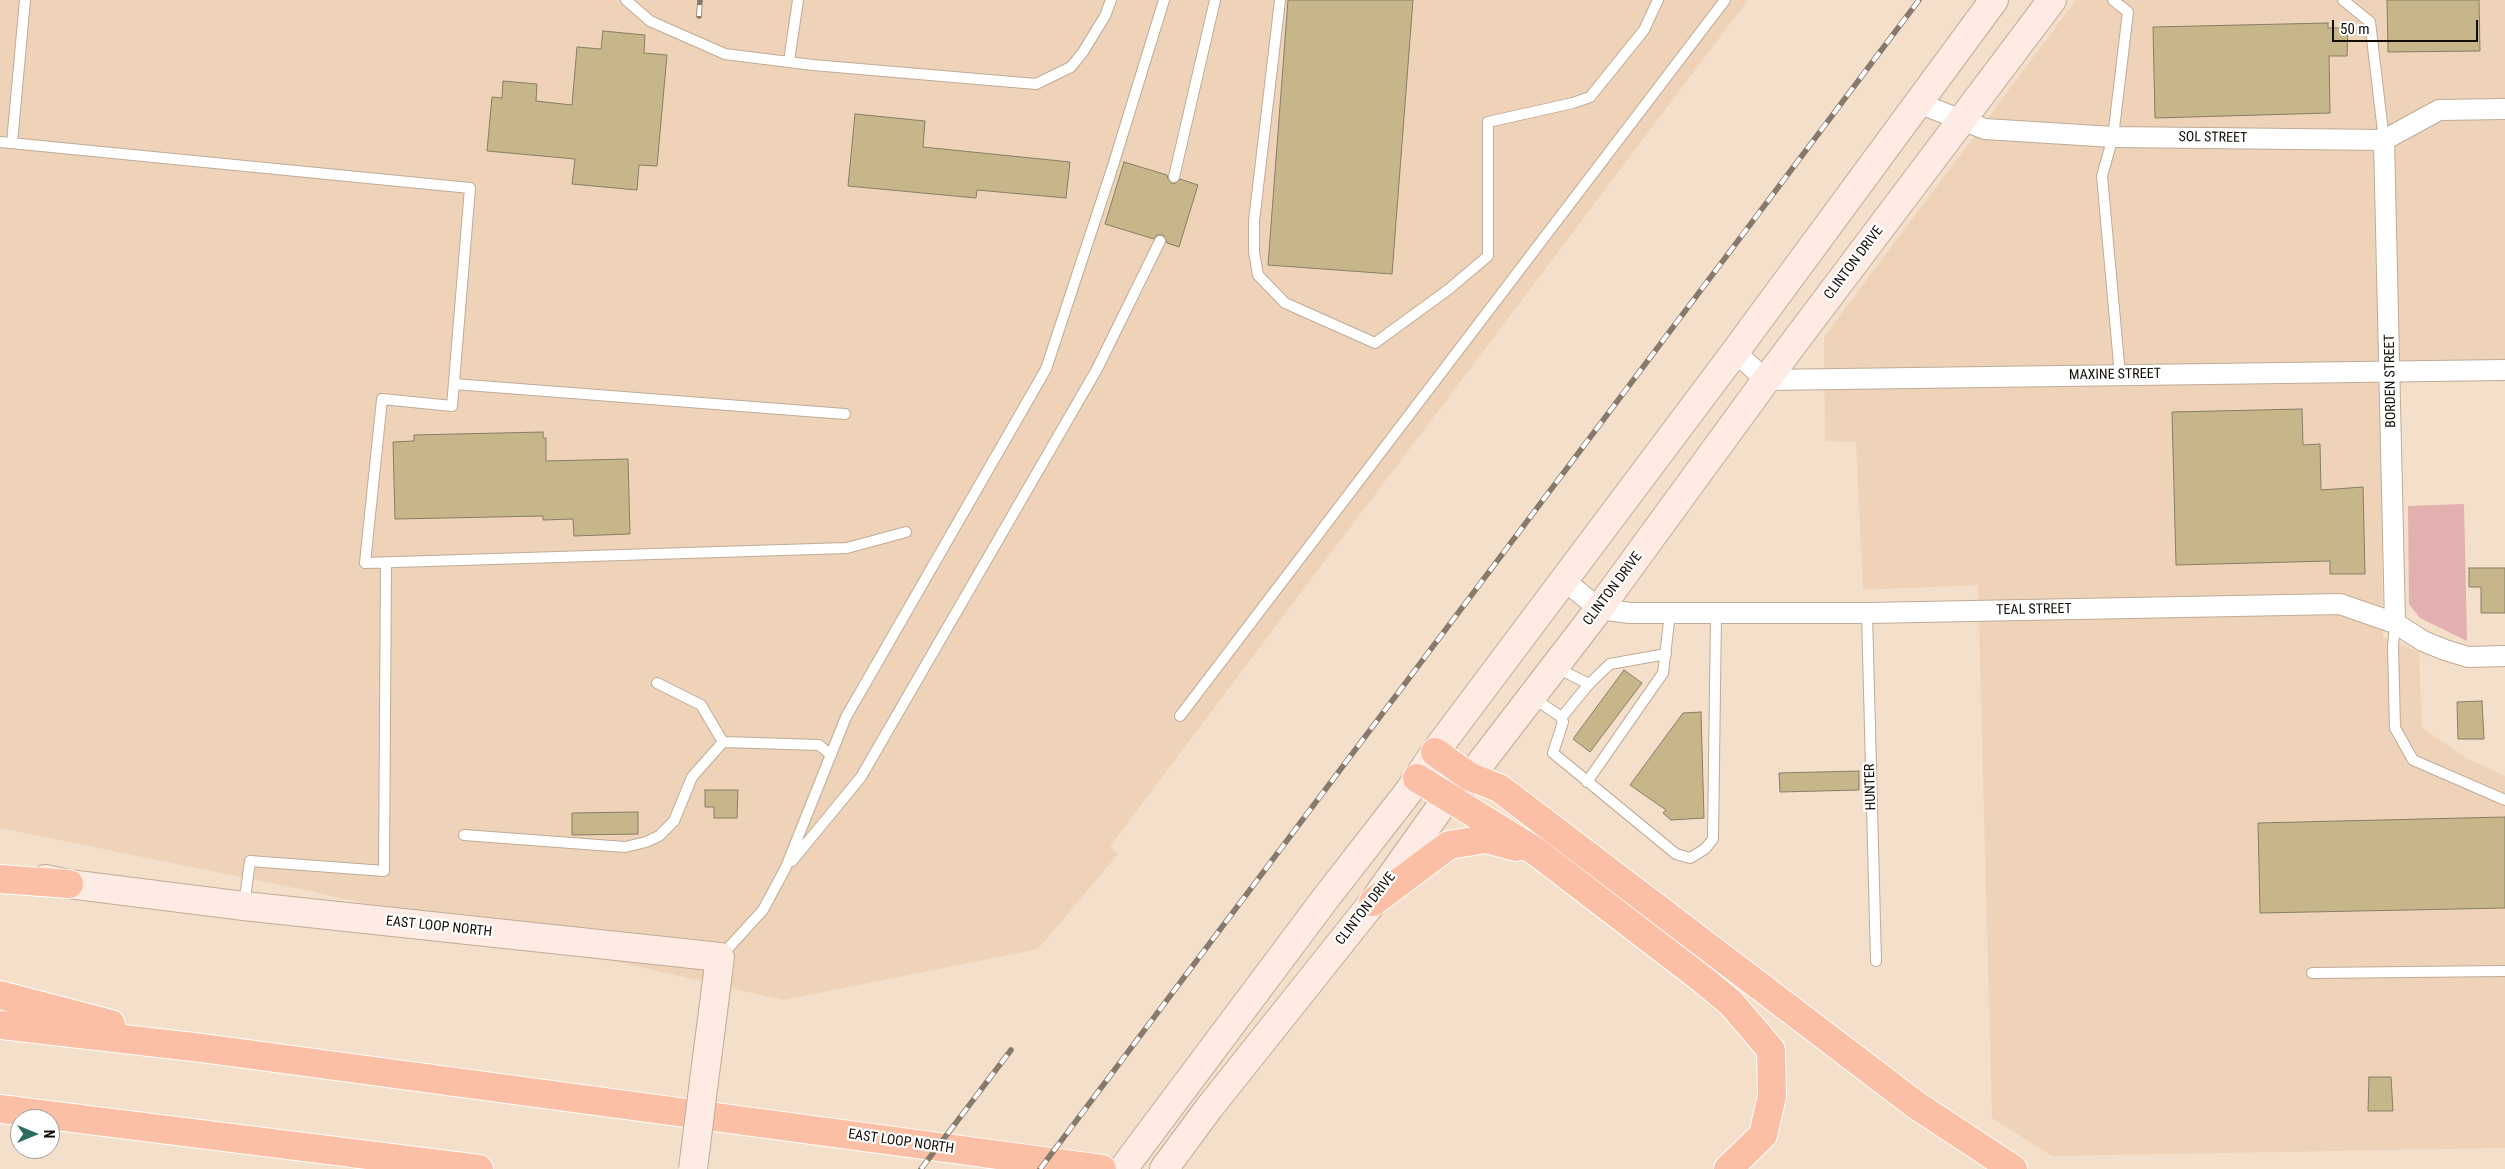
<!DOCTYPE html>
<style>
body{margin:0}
#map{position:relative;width:2505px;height:1169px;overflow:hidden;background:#f4dfca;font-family:"Roboto Condensed",sans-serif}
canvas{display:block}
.north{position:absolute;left:10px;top:1109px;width:50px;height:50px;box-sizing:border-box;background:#fff;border:1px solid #a09e9b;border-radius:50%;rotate:90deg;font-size:14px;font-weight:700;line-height:20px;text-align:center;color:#120c05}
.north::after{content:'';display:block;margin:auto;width:18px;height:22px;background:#296e60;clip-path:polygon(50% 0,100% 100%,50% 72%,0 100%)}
.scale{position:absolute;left:2332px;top:20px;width:146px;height:22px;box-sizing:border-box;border:2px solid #120c05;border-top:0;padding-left:6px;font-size:15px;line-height:18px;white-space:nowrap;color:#120c05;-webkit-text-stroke:4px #fff;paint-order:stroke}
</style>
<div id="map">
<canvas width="2505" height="1169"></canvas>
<div class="north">N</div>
<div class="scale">50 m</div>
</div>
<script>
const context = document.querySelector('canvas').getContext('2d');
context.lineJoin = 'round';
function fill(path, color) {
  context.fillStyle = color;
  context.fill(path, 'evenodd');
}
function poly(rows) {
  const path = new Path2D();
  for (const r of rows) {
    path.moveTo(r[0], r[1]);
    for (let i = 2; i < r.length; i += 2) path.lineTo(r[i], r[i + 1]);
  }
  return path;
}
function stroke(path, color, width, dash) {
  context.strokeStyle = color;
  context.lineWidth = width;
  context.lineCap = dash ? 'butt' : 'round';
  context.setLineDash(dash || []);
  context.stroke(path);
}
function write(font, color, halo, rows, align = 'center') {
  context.font = font + ' "Roboto Condensed",sans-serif';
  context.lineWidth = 4.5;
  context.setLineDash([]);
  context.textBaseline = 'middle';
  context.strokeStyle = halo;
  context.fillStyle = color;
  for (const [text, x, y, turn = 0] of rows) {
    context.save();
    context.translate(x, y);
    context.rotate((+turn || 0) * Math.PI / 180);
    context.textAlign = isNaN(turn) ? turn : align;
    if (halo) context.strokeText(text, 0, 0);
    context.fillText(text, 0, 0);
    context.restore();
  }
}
const built = poly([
 [0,0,1748,0,1110,846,1118,854,1038,949,783,1000,319,893,0,828],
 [2076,0,2505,0,2505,361,2380,363,2383,637,2419,652,2422,728,2468,759,2505,776,2505,1148,2052,1156,1992,1118,1978,585,1863,590,1856,442,1825,441,1824,337]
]);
const green = poly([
 [2464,504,2467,641,2420,618,2409,604,2408,506]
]);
const building = poly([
 [1288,0,1413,0,1392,274,1268,265,1288,0],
 [2387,0,2479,0,2480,51,2388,52,2387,0],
 [2328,23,2328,28,2348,28,2347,56,2329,56,2330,113,2155,118,2153,27,2328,23],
 [603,31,645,35,644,53,667,55,657,166,639,165,637,190,572,184,575,159,487,151,492,97,502,98,503,81,537,84,536,101,572,105,577,47,601,49,603,31],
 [855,114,925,121,923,147,1070,162,1066,198,977,190,976,198,848,186,855,114],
 [1124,162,1167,175,1168,179,1172,184,1176,183,1180,179,1198,185,1179,247,1167,243,1163,235,1157,235,1154,239,1105,224,1124,162],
 [2302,409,2303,445,2320,444,2321,490,2363,487,2365,574,2330,574,2330,561,2176,565,2172,412,2302,409],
 [543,432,543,438,546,438,546,461,628,459,630,534,574,536,573,519,543,520,543,516,395,519,393,442,414,441,414,435,543,432],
 [2469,568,2505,568,2505,613,2481,613,2481,587,2469,587,2469,568],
 [1624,670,1642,683,1590,752,1573,739,1624,670],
 [2482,701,2484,739,2458,739,2457,702,2482,701],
 [1701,712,1704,818,1671,820,1663,813,1666,810,1630,785,1683,713,1701,712],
 [1859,771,1859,790,1780,792,1779,773,1859,771],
 [705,790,738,790,737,818,714,818,714,807,705,807,705,790],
 [638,812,638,834,572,835,572,813,638,812],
 [2505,817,2505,908,2260,913,2258,823,2505,817],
 [2369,1077,2391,1077,2393,1111,2368,1111,2369,1077]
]);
const service = poly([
 [626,0,650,21,725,54,813,65,1036,84,1071,67,1083,52,1105,16,1111,0],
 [1280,0,1254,221,1254,252,1258,275,1285,303,1375,343,1449,289,1488,256,1488,122,1573,103,1590,97,1644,30,1658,0],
 [2113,0,2128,12,2113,137,2102,176,2120,375],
 [2343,0,2370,22,2384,140],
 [789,61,798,0],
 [0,142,470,188,452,406,382,399,365,563,847,548,906,532],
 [12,143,25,0],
 [1174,177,1215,0],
 [454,384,845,414],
 [1867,613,1876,961],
 [2395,623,2393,647,2395,728,2413,760,2505,800],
 [1555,667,1589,684,1610,664,1666,654],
 [657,683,701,705,723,742],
 [1533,698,1560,716,1563,722,1553,753,1676,854,1690,858,1705,849,1713,839,1716,613],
 [1180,716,1725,0],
 [1561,718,1589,684],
 [1587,782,1663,673,1670,613],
 [464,835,625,847,646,842,659,836,674,821,692,777,723,742,819,745,831,755],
 [792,861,861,777,1097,369,1160,241],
 [244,905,250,861,384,871,386,563],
 [721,956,763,910,786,867,846,717,1046,369,1112,169,1164,0],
 [2312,973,2505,971]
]);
const minor = poly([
 [1918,103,1985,129,2113,137,2384,140,2439,110,2505,109],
 [2384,140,2395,623],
 [1735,352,1766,380,2505,370],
 [1563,579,1599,609,1630,613,1867,613,2340,604,2395,623,2423,641,2445,650,2468,657,2505,656]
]);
const secondary = poly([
 [45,879,69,884,244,906,720,957,704,1081],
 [1123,1169,1325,899,1409,791,1435,752,1735,352,1994,0],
 [1164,1169,1209,1108,1373,902,1447,798,1470,777,1599,609,1766,380,2052,0]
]);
const motorway = poly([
 [1435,752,1470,777,1499,788,1916,1105,2013,1169],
 [1417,778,1535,851,1702,979,1731,1003,1771,1050,1772,1096,1763,1135,1728,1169],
 [0,879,69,884],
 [1373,902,1449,845,1486,839,1516,847],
 [0,995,111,1024],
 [0,1025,202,1048,1102,1169],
 [0,1109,479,1169]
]);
const rail = poly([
 [699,16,700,0],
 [921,1169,1011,1050],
 [1040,1169,1919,0]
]);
const secondaryBridge = poly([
 [693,1169,704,1081]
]);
const streetNames = [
 ["SOL STREET",2213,138,1],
 ["CLINTON DRIVE",1854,263,-53],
 ["MAXINE STREET",2115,375,-1],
 ["BORDEN STREET",2391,381,-91],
 ["CLINTON DRIVE",1613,589,-53],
 ["TEAL STREET",2034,610,-1],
 ["HUNTER",1871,787,-92],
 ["CLINTON DRIVE",1366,909,-52],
 ["EAST LOOP NORTH",439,927,6],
 ["EAST LOOP NORTH",901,1142,8]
];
fill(built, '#eed3b9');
fill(green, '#e2b0ae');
fill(building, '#c7b68a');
stroke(building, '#877e66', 1);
stroke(service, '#c0ab97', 12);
stroke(minor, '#c0ab97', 22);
stroke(secondary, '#c0ab97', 30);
stroke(motorway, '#fff', 30);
stroke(service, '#fff', 10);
stroke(minor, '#fff', 20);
stroke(secondary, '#feece4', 28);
stroke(motorway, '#fbbfa6', 28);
stroke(rail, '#87796b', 5.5);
stroke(rail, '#fff', 4, [11]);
stroke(secondaryBridge, '#c0ab97', 30, []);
stroke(secondaryBridge, '#feece4', 28);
write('14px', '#120c05', '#fff', streetNames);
</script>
